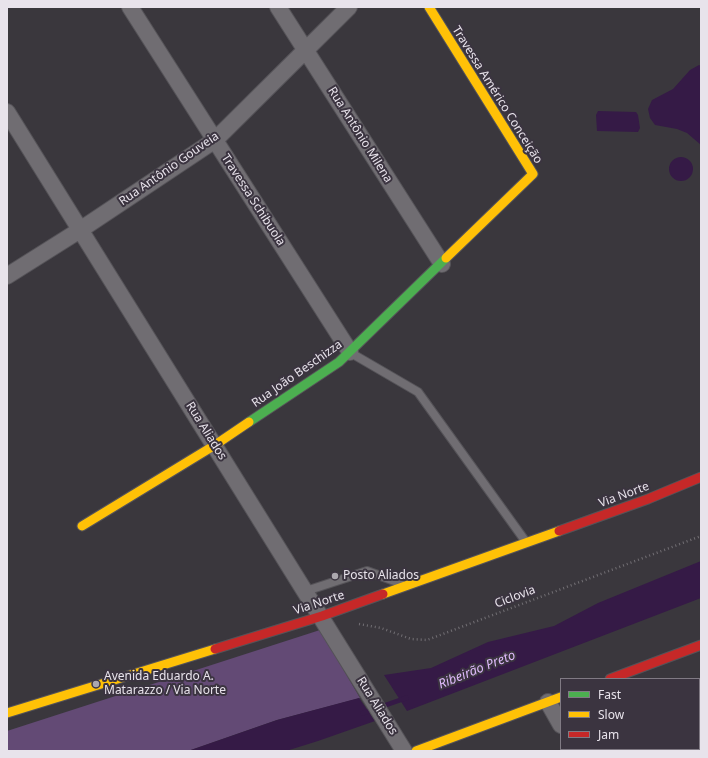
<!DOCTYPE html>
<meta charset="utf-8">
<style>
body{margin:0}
#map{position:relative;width:708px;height:758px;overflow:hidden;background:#3a373d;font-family:"Noto Sans",sans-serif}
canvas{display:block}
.frame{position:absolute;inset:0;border:8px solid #e8e3eb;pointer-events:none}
.legend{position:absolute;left:560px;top:678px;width:140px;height:72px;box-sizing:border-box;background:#3b3440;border:1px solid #807a84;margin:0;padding:5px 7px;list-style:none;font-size:12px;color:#e8e3eb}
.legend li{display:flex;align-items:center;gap:8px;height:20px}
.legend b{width:20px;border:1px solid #807a84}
</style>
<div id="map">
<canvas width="708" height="758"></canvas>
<div class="frame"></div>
<ul class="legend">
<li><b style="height:5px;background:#4caf50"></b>Fast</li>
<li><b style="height:5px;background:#ffc107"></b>Slow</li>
<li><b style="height:5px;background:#c62828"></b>Jam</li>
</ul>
</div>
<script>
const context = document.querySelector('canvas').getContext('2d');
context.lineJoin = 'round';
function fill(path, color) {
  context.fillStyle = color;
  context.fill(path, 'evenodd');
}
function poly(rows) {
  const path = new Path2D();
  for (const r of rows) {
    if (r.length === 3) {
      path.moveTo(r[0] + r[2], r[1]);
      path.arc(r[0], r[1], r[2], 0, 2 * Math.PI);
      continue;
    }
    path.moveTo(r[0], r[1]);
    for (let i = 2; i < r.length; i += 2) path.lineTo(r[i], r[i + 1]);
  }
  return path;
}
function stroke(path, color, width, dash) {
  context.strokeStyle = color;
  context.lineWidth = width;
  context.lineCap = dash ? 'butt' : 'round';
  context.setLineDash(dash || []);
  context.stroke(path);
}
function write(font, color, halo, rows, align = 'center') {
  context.font = font + ' "Noto Sans",sans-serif';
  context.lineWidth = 4;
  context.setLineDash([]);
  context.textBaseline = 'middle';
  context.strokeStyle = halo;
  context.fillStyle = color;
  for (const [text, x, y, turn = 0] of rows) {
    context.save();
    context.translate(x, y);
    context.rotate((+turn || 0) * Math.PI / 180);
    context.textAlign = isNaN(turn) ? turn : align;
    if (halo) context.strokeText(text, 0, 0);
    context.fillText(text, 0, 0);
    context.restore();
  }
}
const green = poly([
 [320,630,360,698,277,720,188,751,7,751,7,731]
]);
const water = poly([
 [699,65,701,66,701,145,687,133,677,129,655,125,650,118,648,109,652,100,673,89,690,70],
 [598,111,636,112,638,115,640,128,638,132,597,131,596,115],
 [681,169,12],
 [701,561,701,598,407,711,384,675,431,668,488,642,554,626,598,603],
 [359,698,375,721,318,741,286,751,188,751,277,720]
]);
const stream = poly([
 [363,713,406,698]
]);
const path = poly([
 [359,624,381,628,411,639,427,640,701,536]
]);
const lane = poly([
 [351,353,418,392,526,542],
 [306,591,367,571,400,583]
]);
const street = poly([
 [130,7,350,352],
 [278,7,442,264],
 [7,112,404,751],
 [7,276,80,230,215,140,349,7],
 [548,702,561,725],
 [575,749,576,751]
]);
const fast = poly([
 [249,422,339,362,446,258]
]);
const slow = poly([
 [429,7,533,174,446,258],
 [82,526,215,445,249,422],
 [383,594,559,531],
 [7,713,215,649],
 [416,751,561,697]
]);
const jam = poly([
 [559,531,648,499,701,477],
 [215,649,322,616,383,594],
 [610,679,701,645]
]);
const markers = [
 [335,576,4,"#aba7ae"],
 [96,684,4,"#aba7ae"]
];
const streetNames = [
 ["Travessa Américo Conceição",497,95,58],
 ["Rua Antônio Milena",360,135,58],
 ["Rua Antônio Gouveia",169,169,-35],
 ["Travessa Schibuola",253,200,57],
 ["Rua João Beschizza",297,374,-35],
 ["Rua Aliados",206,431,58],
 ["Via Norte",624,495,-20],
 ["Ciclovia",515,597,-21],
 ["Via Norte",319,603,-18],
 ["Rua Aliados",377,706,58]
];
const poiNames = [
 ["Posto Aliados",343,576],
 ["Avenida Eduardo A.",104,677],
 ["Matarazzo / Via Norte",104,691]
];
const waterNames = [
 ["Ribeirão Preto",477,670,-22]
];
fill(green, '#634a75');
fill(water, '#351a46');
stroke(stream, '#351a46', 5);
stroke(lane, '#555358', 10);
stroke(street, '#555358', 18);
stroke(fast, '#555358', 11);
stroke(slow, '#555358', 11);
stroke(jam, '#555358', 11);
stroke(path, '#726f74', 2.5, [1, 3]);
stroke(lane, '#706d72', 8);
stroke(street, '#706d72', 16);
stroke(fast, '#4caf50', 9);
stroke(slow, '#ffc107', 9);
stroke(jam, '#c62828', 9);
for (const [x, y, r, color] of markers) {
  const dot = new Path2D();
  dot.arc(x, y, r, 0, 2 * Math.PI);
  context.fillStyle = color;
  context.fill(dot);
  stroke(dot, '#3b3440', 1.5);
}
write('12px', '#e8e3eb', '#3b3440', streetNames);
write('12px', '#e8e3eb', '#3b3440', poiNames, 'left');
write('italic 13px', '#debafa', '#3b3440', waterNames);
</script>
